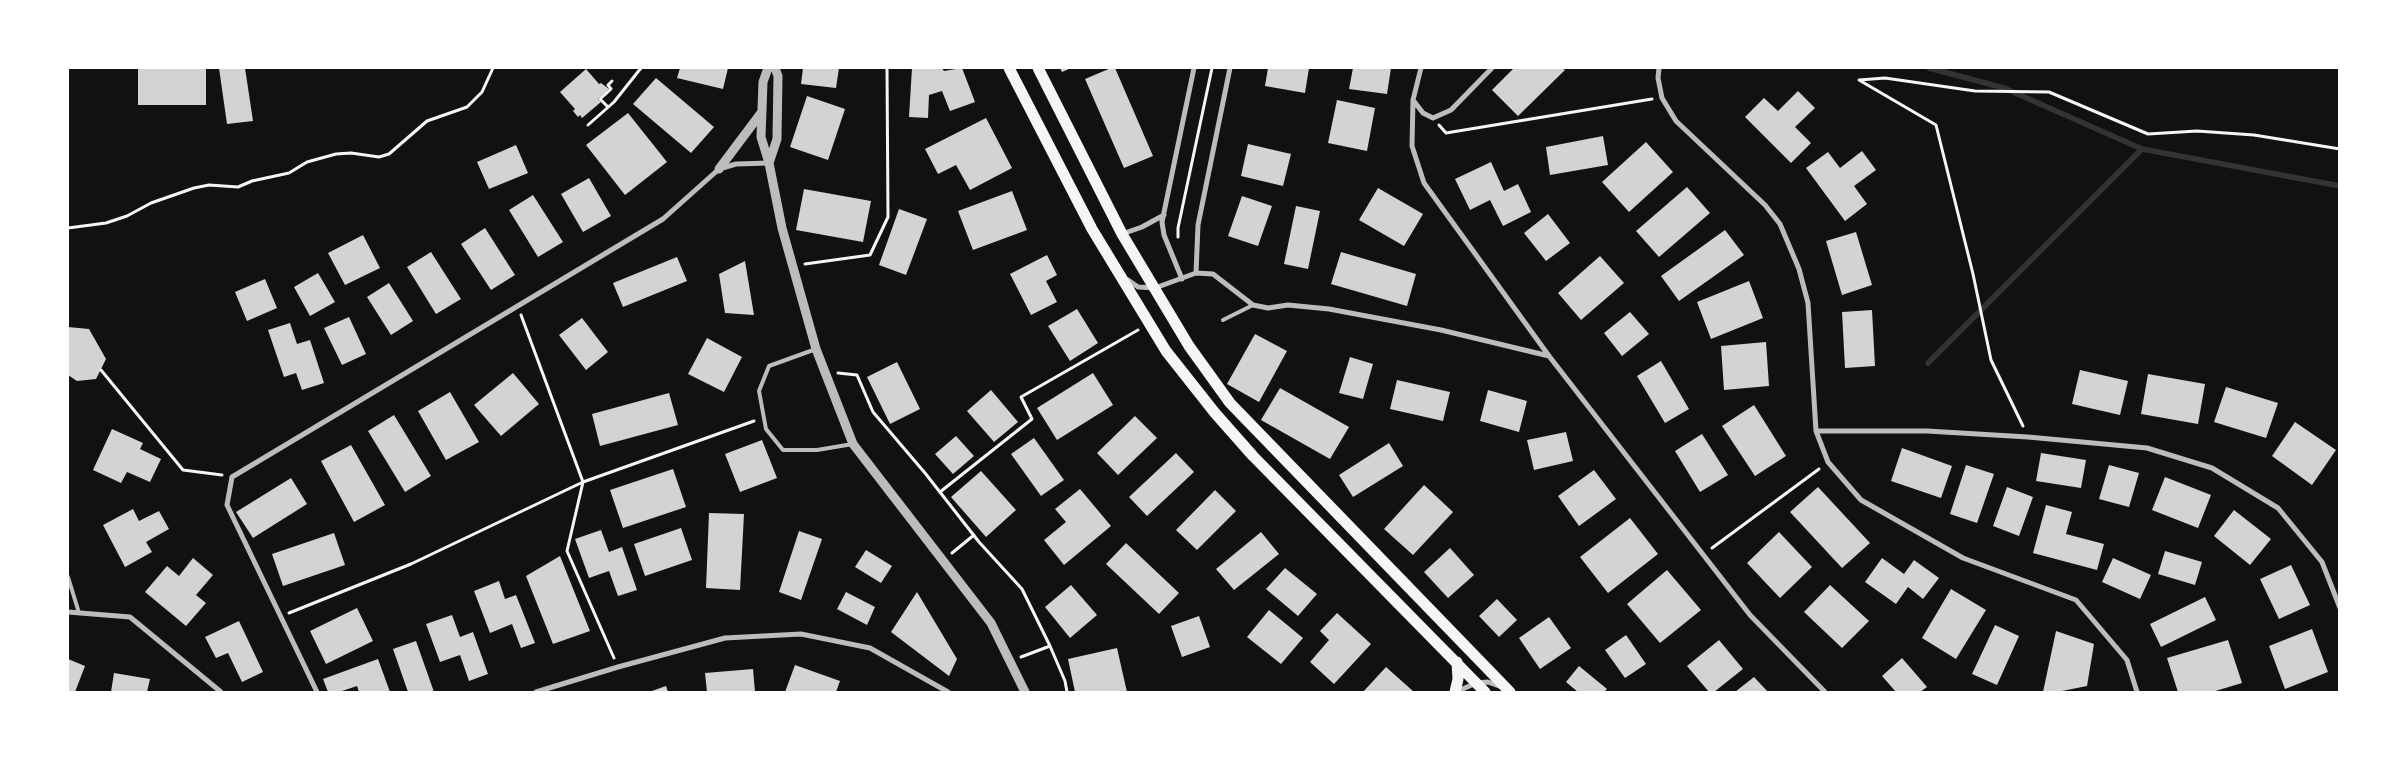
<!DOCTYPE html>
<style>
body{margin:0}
#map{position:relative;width:2407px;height:760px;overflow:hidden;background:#111;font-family:Raleway,sans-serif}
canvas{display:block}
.frame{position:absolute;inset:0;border:69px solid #fff;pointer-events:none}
</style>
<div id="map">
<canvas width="2407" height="760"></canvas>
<div class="frame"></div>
</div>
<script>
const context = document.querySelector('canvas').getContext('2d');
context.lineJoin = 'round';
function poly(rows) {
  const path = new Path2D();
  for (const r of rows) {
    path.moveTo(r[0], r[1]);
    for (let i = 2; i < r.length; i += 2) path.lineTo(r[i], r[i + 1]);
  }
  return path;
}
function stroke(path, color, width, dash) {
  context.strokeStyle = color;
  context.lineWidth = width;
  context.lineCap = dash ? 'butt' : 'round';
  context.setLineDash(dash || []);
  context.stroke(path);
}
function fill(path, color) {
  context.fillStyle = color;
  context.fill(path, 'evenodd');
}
const stream = poly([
 [1929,68,2004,88,2142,149,2340,186],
 [1928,363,2142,149]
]);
const building = poly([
 [138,68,206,68,206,105,138,105],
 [219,68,245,68,253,121,227,124],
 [680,68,728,68,723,89,677,78],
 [803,68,839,68,836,88,801,84],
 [912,68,942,68,944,71,962,68,975,102,950,111,942,91,929,95,928,118,909,117],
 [1060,68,1071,68,1062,72],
 [1111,68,1115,68,1153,156,1124,168,1085,79],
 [1268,68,1309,68,1305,93,1265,86],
 [1353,68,1391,68,1387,94,1349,89],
 [1514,68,1562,68,1565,70,1518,116,1492,90],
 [586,69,599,84,601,83,609,89,598,99,601,102,582,118,580,115,578,117,573,111,575,109,560,92],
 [656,78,714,127,691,153,633,104],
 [1798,91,1815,108,1795,127,1811,143,1791,163,1745,117,1764,98,1778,111],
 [807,96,845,109,828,160,790,147],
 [1337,100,1375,108,1367,151,1328,143],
 [628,113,667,162,625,195,586,145],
 [986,118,1012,168,970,190,956,165,938,174,925,149],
 [1603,136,1608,165,1550,175,1546,147],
 [1646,142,1673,172,1629,212,1602,182],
 [1248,144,1291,154,1283,186,1241,176],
 [516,145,528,173,489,189,477,162],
 [1862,151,1876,170,1854,186,1867,204,1845,221,1806,168,1828,152,1840,168],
 [1491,162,1504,191,1518,184,1531,212,1503,226,1490,200,1470,210,1455,179],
 [589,178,611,216,583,232,561,194],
 [1687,187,1710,213,1659,257,1636,231],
 [1378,188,1423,214,1404,246,1359,220],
 [804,189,871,201,863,242,796,230],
 [1012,191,1027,230,973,250,958,211],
 [533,195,563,242,538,257,509,210],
 [1242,196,1272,206,1258,246,1228,236],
 [1296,206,1320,211,1308,269,1284,264],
 [899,209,927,219,906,275,879,265],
 [1548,214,1570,243,1546,261,1524,233],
 [485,228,515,275,491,290,461,244],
 [1725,230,1744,255,1679,301,1661,276],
 [1856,232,1872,285,1842,295,1826,241],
 [363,235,380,268,345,285,328,253],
 [431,252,461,299,436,314,407,267],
 [1341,252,1416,274,1407,306,1331,284],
 [1047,255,1057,275,1046,281,1057,302,1031,315,1010,274],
 [1600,256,1624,283,1581,320,1558,293],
 [677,257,687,281,623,307,613,283],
 [745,261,754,315,725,313,719,274],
 [318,273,335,302,310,316,294,287],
 [265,279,277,308,247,321,235,292],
 [1749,281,1763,318,1711,339,1697,302],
 [389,283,413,321,391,335,367,297],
 [1077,309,1098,343,1070,361,1048,326],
 [1872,310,1875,366,1845,368,1842,312],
 [1630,312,1649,334,1622,356,1604,333],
 [349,317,366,354,342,365,324,328],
 [582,318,608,352,586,370,559,335],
 [290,323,297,344,310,340,324,383,302,390,296,373,284,377,268,330],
 [68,327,89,329,106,359,96,379,77,381,68,375],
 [1255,334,1287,351,1259,402,1227,384],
 [707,338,742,357,724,392,688,374],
 [1766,342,1769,386,1724,390,1721,346],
 [1350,357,1373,364,1363,399,1339,393],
 [1661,361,1689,409,1665,423,1637,376],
 [897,362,920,409,890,424,867,377],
 [2080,370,2128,381,2120,415,2072,404],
 [513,373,539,404,501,436,474,405],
 [1093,373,1113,405,1057,440,1037,408],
 [2148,374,2205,384,2198,424,2141,414],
 [1397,380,1450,392,1443,421,1390,409],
 [2226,387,2278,403,2266,438,2214,422],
 [1280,388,1349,427,1330,459,1261,420],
 [991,390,1018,422,994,442,967,411],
 [1488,390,1527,401,1519,432,1480,421],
 [450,392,479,442,446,460,418,411],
 [669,393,678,425,600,446,592,414],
 [1754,405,1786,456,1755,476,1722,426],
 [394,415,431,476,405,492,368,431],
 [1135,416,1157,438,1118,475,1097,453],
 [2295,422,2336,450,2312,485,2272,456],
 [112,429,143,443,140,449,161,459,150,482,127,472,121,483,93,470],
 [1566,432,1573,461,1534,470,1527,440],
 [1702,434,1728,475,1700,492,1675,451],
 [956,436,974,456,953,474,935,454],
 [1034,438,1064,480,1041,496,1011,454],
 [762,440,777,478,740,492,725,454],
 [1389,443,1403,466,1353,497,1339,475],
 [351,445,385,505,354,522,321,461],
 [1902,448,1952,466,1941,498,1891,481],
 [1176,453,1194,472,1147,516,1129,497],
 [2041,453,2086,460,2081,488,2036,481],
 [1966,465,1994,474,1977,523,1950,514],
 [2109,465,2139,473,2129,507,2099,499],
 [673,469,686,507,623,528,610,490],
 [1594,470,1616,499,1579,526,1558,496],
 [981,471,1016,510,986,537,951,497],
 [2165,477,2211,495,2198,528,2152,510],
 [291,478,307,504,253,538,236,512],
 [1424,485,1453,512,1413,555,1384,529],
 [1818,487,1870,543,1842,568,1790,512],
 [2007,487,2033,497,2019,536,1993,526],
 [1080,489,1111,526,1064,565,1044,540,1066,522,1055,509],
 [1215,490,1236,511,1197,550,1176,530],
 [2046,505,2072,512,2066,534,2104,544,2097,570,2033,553],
 [133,509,139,521,159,511,169,529,146,542,152,552,125,567,103,525],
 [2234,510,2271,539,2250,565,2214,536],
 [709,513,744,514,740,590,706,588],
 [1630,518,1658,554,1608,593,1580,557],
 [681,528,692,560,645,576,634,544],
 [601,530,609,552,622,547,637,590,618,596,609,571,589,578,575,539],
 [799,531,822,539,801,600,779,592],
 [1261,532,1279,554,1234,590,1216,569],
 [1779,532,1812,567,1780,598,1747,563],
 [334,533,345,565,283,586,272,554],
 [1126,543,1179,593,1159,614,1106,564],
 [1450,548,1474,575,1448,598,1424,572],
 [866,550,892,566,881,583,855,567],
 [2165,551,2202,562,2195,585,2158,574],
 [560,556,590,631,553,644,526,576],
 [193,558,213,575,196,595,206,603,186,626,145,592,167,566,179,576],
 [1882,558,1904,574,1914,560,1939,578,1923,599,1908,587,1896,604,1865,582],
 [2113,558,2151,575,2140,599,2102,582],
 [2291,565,2310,605,2279,619,2260,579],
 [1285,568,1317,594,1298,616,1266,589],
 [1667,570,1701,610,1660,643,1627,604],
 [499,581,505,599,516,595,535,643,521,648,512,624,490,633,474,591],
 [1071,585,1097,615,1070,638,1045,607],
 [1830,585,1869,621,1842,648,1804,612],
 [1951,589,1986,610,1956,659,1922,638],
 [846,592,875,607,867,625,837,609],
 [917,592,957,659,949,676,891,632],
 [2205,597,2216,620,2161,647,2150,624],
 [1497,599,1517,620,1499,637,1479,616],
 [357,608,373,641,326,664,310,631],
 [1269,610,1303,638,1281,664,1247,637],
 [1337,613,1371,644,1334,684,1310,662,1329,640,1320,631],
 [452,615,460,637,473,632,488,674,469,681,460,655,440,662,426,624],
 [1199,616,1210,647,1182,657,1171,626],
 [1549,617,1571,648,1540,669,1519,638],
 [239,621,263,672,242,682,228,653,216,658,205,637],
 [1995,625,2019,636,1997,685,1972,674],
 [2312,629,2328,672,2285,689,2269,646],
 [2056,631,2094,644,2087,686,2057,692,2043,692],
 [1626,635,1646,664,1625,678,1605,650],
 [1719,640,1743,669,1714,692,1709,692,1687,666],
 [2228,640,2242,683,2212,692,2178,692,2167,658],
 [416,641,434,692,408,692,393,649],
 [1117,648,1127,692,1075,692,1068,659],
 [1902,658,1927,687,1920,692,1896,692,1882,676],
 [68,659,85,666,75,692,68,692],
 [378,659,390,692,359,692,357,686,339,692,328,692,323,679],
 [795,665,840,681,836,692,785,692],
 [1579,666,1607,689,1604,692,1578,692,1566,682],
 [1386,667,1414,692,1363,692],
 [753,669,755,692,707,692,705,673],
 [114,673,150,679,147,692,111,692],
 [1754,677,1768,692,1735,692],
 [666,686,668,692,649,692]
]);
const path = poly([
 [608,107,600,99,611,89,608,85,612,81],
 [588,125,614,102,641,68],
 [1439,125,1446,133,1652,99],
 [68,228,106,223,127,216,151,203,194,188,209,185,238,187,252,181,289,173,307,162,336,154,351,153,379,157,389,154,427,121,467,107,482,92,493,68],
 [1178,237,1178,228,1212,68],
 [805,264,870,255,888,217,887,68],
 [521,315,583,482,567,551,614,658],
 [101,370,183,470,222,475],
 [838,373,857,375,873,412,925,473,979,542,1022,589,1050,646,1065,681,1067,692],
 [2023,426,1991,360,1973,274,1936,125,1859,80,1885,78,1975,91,2049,92,2148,134,2197,131,2254,135,2340,149],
 [940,492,1032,419,1021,397,1138,330],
 [1712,548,1819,469],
 [952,553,974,535],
 [289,613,411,564,583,482,754,421],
 [1021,657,1050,646]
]);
const service = poly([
 [1223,320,1253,305],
 [816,349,769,366,759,391,766,429,783,450,817,450,853,444],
 [68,577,79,613]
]);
const minor = poly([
 [1421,68,1413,100,1412,146,1424,183,1549,356,1750,615,1825,692],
 [1659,68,1658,78,1662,98,1676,121,1765,205,1780,224,1799,269,1808,303,1816,431,1828,462,1861,500,1963,558,2076,600,2127,660,2137,692],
 [1413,100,1423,113,1433,118,1451,110,1492,68],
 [1122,234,1142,227,1164,215],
 [1196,273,1213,274,1253,305,1268,308,1288,305,1329,309,1441,330,1549,356],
 [1182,279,1164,235,1162,222,1194,68],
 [1128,280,1138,287,1155,288,1196,273,1198,225,1230,68],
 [1816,431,1927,431,2028,437,2147,448,2212,468,2278,508,2322,562,2340,608],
 [68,612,130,617,221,692],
 [317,692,227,505,232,477,663,219,719,169,736,164,769,163],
 [536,692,618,667,725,638,801,634,870,648,948,692],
 [1456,692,1476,683,1488,682,1499,686]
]);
const tertiary = poly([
 [768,68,763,82,761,137,769,163,782,228,816,349,853,444,991,623,1025,692],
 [769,163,777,139,778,76,775,68],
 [719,169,761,113]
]);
const primary = poly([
 [1009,68,1092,229,1166,351,1215,413,1253,456,1485,692],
 [1038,68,1122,234,1189,346,1230,403,1510,692],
 [1455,692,1458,679,1457,662]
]);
stroke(stream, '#333', 5.5);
fill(building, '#d3d3d3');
stroke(path, '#f5f5f5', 3);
stroke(service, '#bcbcbc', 4);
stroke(minor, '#bcbcbc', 5);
stroke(tertiary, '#bcbcbc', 9);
stroke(primary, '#f5f5f5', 11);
</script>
